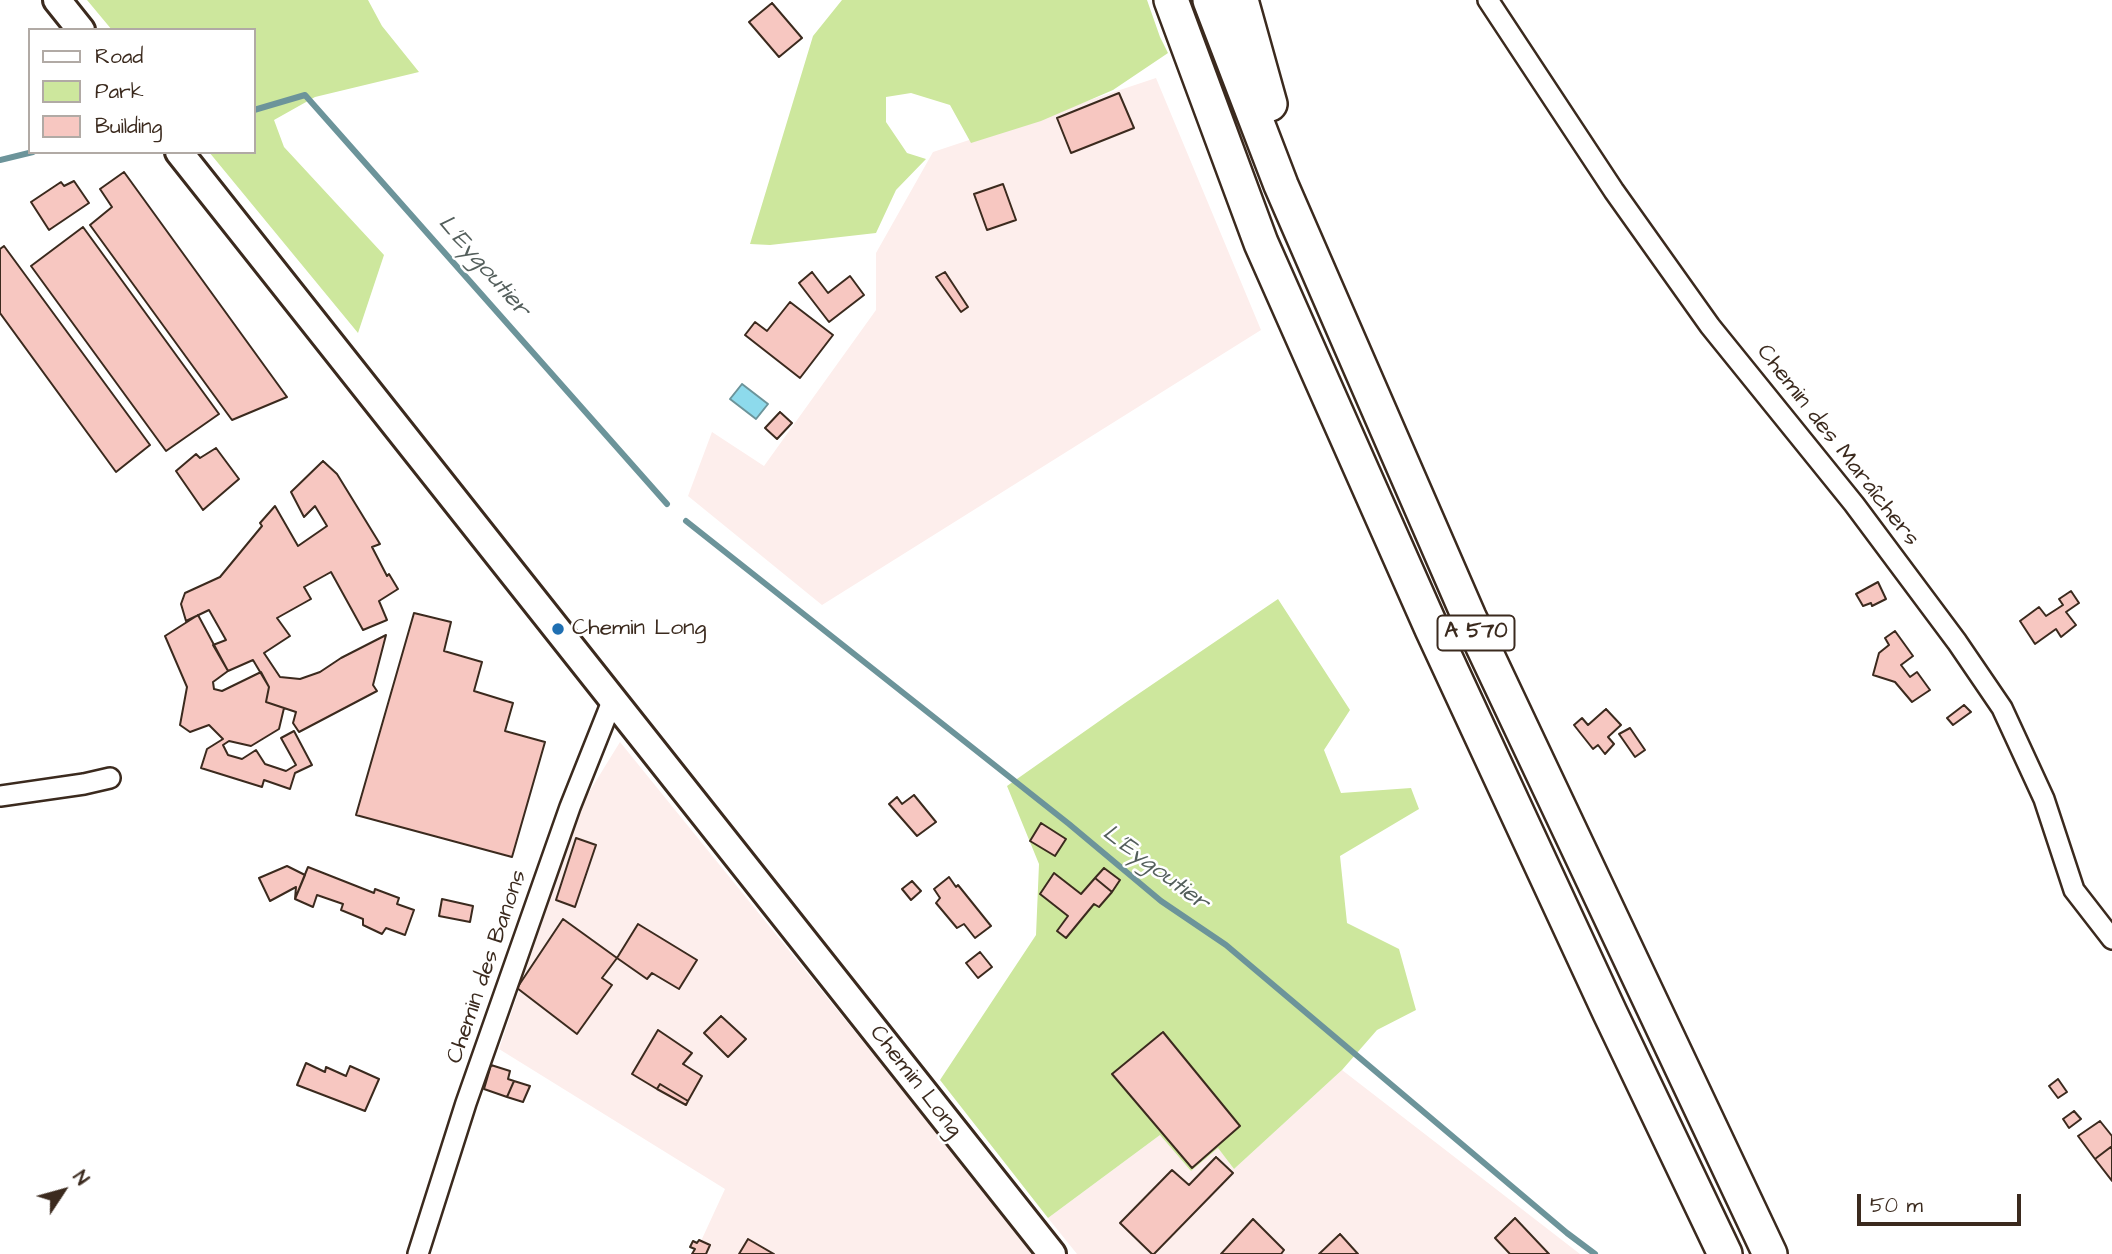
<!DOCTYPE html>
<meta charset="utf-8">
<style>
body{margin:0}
#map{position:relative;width:2112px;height:1254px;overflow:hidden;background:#fff;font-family:"Architects Daughter",sans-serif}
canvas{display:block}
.legend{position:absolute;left:28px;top:28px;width:228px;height:126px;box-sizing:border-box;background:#fff;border:2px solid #b1aaa5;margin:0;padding:9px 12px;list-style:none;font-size:21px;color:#3b2a1e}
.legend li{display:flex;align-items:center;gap:14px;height:35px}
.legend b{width:35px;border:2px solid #b1aaa5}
.north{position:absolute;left:28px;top:1156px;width:70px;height:70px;-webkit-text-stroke:5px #fff;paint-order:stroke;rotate:54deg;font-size:19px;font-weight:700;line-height:28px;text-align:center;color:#3b2a1e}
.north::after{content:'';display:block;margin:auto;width:24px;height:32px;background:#3b2a1e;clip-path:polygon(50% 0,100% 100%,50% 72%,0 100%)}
.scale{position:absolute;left:1857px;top:1194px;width:164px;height:32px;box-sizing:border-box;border:4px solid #3b2a1e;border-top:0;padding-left:9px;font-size:21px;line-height:24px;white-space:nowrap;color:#3b2a1e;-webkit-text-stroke:5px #fff;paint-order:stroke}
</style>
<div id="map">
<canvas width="2112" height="1254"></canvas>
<ul class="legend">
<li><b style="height:9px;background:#fff"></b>Road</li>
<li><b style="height:19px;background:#cde79d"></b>Park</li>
<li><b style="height:19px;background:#f7c7c1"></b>Building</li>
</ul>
<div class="north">N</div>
<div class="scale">50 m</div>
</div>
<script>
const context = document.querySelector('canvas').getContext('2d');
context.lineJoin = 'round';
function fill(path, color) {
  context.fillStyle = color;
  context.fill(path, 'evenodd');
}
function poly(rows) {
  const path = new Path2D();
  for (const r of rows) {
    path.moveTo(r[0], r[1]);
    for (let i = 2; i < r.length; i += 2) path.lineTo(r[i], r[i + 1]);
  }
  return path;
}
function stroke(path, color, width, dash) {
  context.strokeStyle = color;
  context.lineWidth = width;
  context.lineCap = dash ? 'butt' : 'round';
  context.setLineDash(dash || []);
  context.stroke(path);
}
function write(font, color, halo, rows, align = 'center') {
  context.font = font + ' "Architects Daughter",sans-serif';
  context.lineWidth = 5;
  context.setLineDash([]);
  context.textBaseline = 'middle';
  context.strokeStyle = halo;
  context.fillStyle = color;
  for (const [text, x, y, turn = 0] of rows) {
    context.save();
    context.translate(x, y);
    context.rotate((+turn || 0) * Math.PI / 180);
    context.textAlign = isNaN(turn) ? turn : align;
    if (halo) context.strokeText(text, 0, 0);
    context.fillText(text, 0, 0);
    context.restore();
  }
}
const built = poly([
 [1156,78,1261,330,822,605,688,496,712,432,764,466,876,310,876,253,933,152],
 [620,742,1035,1254,695,1254,725,1189,499,1049,583,802],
 [1342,1070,1580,1254,1077,1254,1048,1218,1160,1135,1191,1171,1218,1148,1234,1169]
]);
const green = poly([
 [87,0,368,0,382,26,419,72,315,97,274,120,284,147,384,255,358,333,209,152,254,152,254,30,112,30],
 [842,0,1147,0,1160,37,1168,53,1113,90,1041,121,971,143,950,105,911,93,886,97,886,122,907,153,926,159,896,190,876,233,770,245,750,244,813,36],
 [1278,599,1350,710,1324,750,1341,793,1411,788,1419,809,1340,856,1347,923,1399,949,1416,1010,1377,1030,1342,1070,1234,1169,1218,1148,1191,1171,1160,1135,1048,1218,940,1080,1036,935,1039,864,1007,786,1125,703]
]);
const water = poly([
 [742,384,768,404,756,419,730,399,742,384]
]);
const stream = poly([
 [254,110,305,95,667,504],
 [0,160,33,152],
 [686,521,1069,824,1161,901,1226,945,1567,1233,1595,1254]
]);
const building = poly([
 [772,3,802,38,779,57,749,22,772,3],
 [1119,93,1134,128,1071,153,1057,118,1119,93],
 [124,172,287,397,232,420,90,225,112,207,100,189,124,172],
 [74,181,89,203,49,230,31,202,61,182,64,186,74,181],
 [1003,184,1016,220,987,230,974,194,1003,184],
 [83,227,219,414,166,451,31,266,83,227],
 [4,246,150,445,116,472,0,313,0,249,4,246],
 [812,272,828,293,850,276,864,295,829,322,799,283,812,272],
 [945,272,968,307,961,312,936,277,945,272],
 [790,302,833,335,800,378,745,335,755,322,767,331,790,302],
 [780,412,792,423,777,439,765,428,780,412],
 [216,448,239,479,203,510,176,471,196,454,200,458,216,448],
 [323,461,337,474,380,544,372,547,387,576,389,574,398,589,379,601,387,620,363,630,331,572,304,587,311,599,277,618,290,636,264,653,280,677,300,679,320,672,341,658,386,635,373,685,377,691,299,732,293,723,296,712,266,702,269,687,253,660,228,671,213,645,226,640,209,610,186,621,181,604,185,593,220,577,262,526,260,523,275,506,298,546,327,526,315,506,304,517,291,492,323,461],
 [1878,582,1886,599,1872,606,1871,603,1863,606,1856,594,1878,582],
 [2071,591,2079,603,2066,612,2076,625,2061,637,2056,629,2035,644,2020,621,2039,607,2046,616,2063,605,2059,599,2071,591],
 [414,613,451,622,444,651,482,662,474,691,513,703,505,731,545,742,512,857,356,815,414,613],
 [198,615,228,671,213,682,214,689,222,691,261,672,269,687,266,702,284,708,279,729,251,746,229,741,223,745,228,755,242,759,256,750,265,764,286,771,296,765,281,738,294,731,312,765,295,773,290,789,264,780,262,787,201,768,207,749,223,739,209,725,190,732,180,725,187,687,165,636,198,615],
 [1895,631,1913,656,1901,665,1910,677,1917,672,1930,690,1912,702,1895,682,1873,675,1879,653,1889,645,1885,638,1895,631],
 [1964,705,1971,712,1953,725,1947,718,1964,705],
 [1606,709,1621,725,1608,737,1614,744,1605,754,1598,745,1593,749,1574,725,1582,718,1588,725,1606,709],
 [1630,728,1645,750,1635,757,1619,734,1630,728],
 [914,795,936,822,917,836,889,804,897,797,902,804,914,795],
 [1041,823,1066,839,1055,856,1030,841,1041,823],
 [576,838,596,845,575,907,556,900,576,838],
 [287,866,305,875,295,899,296,887,270,901,259,878,287,866],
 [308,867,374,893,375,889,399,898,397,904,414,910,405,935,386,928,382,934,363,925,363,919,341,910,343,904,317,895,313,907,295,899,308,867],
 [1104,868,1120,880,1112,892,1095,878,1104,868],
 [1054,873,1081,894,1095,878,1112,892,1099,907,1094,904,1066,938,1057,931,1068,916,1040,894,1054,873],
 [949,877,956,887,958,885,991,926,975,938,964,924,957,928,936,903,940,898,934,889,949,877],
 [912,881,921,891,911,900,902,889,912,881],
 [442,899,473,906,470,922,439,916,442,899],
 [563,919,617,958,602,978,612,985,577,1034,517,988,563,919],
 [638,924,697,960,679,989,652,973,647,979,617,958,638,924],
 [980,952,992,967,978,978,966,963,980,952],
 [721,1016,746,1039,728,1057,704,1033,721,1016],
 [658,1030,692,1053,683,1064,702,1076,688,1101,660,1084,657,1089,632,1074,658,1030],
 [1163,1032,1240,1126,1192,1168,1112,1074,1163,1032],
 [306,1063,325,1072,326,1067,346,1076,350,1066,379,1079,365,1111,297,1085,306,1063],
 [491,1065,510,1071,508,1079,514,1081,507,1097,484,1089,491,1065],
 [2058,1079,2067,1092,2058,1098,2049,1086,2058,1079],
 [514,1081,530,1086,523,1102,507,1097,514,1081],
 [660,1084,688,1101,686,1105,657,1089,660,1084],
 [2074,1111,2081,1119,2069,1128,2063,1119,2074,1111],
 [2100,1121,2112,1136,2112,1146,2095,1159,2078,1136,2100,1121],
 [2112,1146,2112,1181,2095,1159,2112,1146],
 [1216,1157,1233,1173,1154,1254,1152,1254,1120,1223,1172,1170,1189,1185,1216,1157],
 [1515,1218,1549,1254,1510,1254,1495,1238,1515,1218],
 [1253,1219,1284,1250,1281,1254,1221,1254,1253,1219],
 [1340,1234,1358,1254,1319,1254,1340,1234],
 [748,1239,774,1254,739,1254,748,1239],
 [699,1240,710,1245,706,1254,692,1254,695,1249,690,1247,693,1241,697,1243,699,1240]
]);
const minor = poly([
 [1488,0,1614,191,1710,326,1854,504,1957,642,2002,708,2044,799,2074,890,2112,939],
 [0,796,84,784,110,778],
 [418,1254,466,1103,570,807,613,699]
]);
const secondary = poly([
 [57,0,81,30],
 [179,152,1052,1254]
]);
const motorway = poly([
 [1171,0,1261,243,1432,629,1610,1013,1725,1254],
 [1210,0,1281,185,1469,617,1770,1254],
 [1241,0,1270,104]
]);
const markers = [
 [558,629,7,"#1f6fb2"]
];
const shields = [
 [1476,633,77]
];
const shieldNames = [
 ["A 570",1476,633]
];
const streetNames = [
 ["Chemin des Maraîchers",1837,446,52],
 ["Chemin des Banons",488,967,-71],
 ["Chemin Long",915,1082,52]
];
const poiNames = [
 ["Chemin Long",572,629]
];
const waterNames = [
 ["L'Eygoutier",483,267,49],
 ["L'Eygoutier",1155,869,37]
];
fill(built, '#fdeeec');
fill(green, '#cde79d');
fill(water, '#8ddaec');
stroke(water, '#6c949a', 2);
stroke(stream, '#6c949a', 6);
fill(building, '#f7c7c1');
stroke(building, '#3b2a1e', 2);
stroke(minor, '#3b2a1e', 24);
stroke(secondary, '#3b2a1e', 32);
stroke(motorway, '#3b2a1e', 38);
stroke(minor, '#fff', 19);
stroke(secondary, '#fff', 26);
stroke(motorway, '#fff', 33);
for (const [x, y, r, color] of markers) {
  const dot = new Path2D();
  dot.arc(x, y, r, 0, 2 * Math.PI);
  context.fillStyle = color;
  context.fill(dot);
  stroke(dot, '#fff', 2.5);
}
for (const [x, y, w] of shields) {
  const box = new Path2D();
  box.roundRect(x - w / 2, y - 17.5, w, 35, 5);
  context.fillStyle = '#fff';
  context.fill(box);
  stroke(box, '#3b2a1e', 2);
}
write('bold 21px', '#3b2a1e', null, shieldNames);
write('23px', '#3b2a1e', '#fff', streetNames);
write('23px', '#3b2a1e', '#fff', poiNames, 'left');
write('italic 24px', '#545f5c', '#fff', waterNames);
</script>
